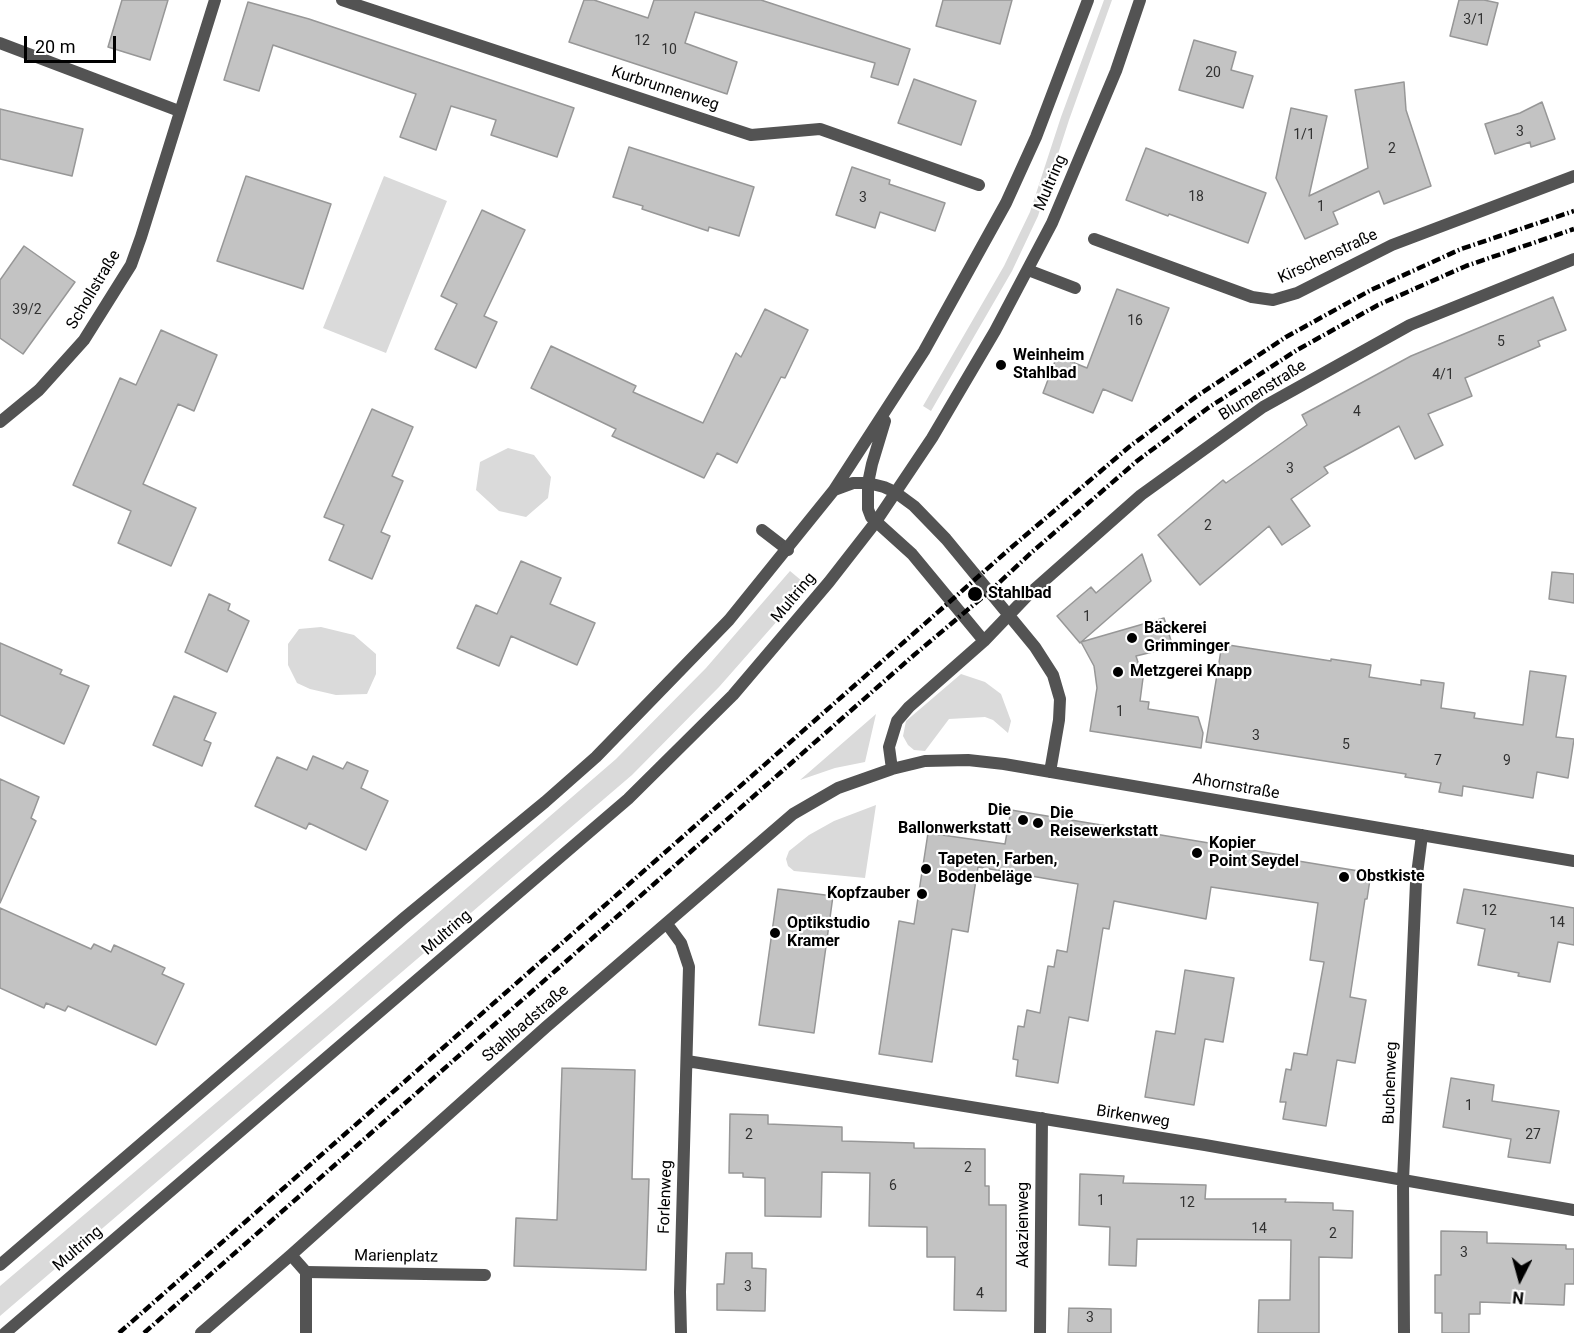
<!DOCTYPE html>
<meta charset="utf-8">
<style>
body{margin:0}
#map{position:relative;width:1574px;height:1333px;overflow:hidden;background:#fff;font-family:Roboto,sans-serif}
canvas{display:block}
.north{position:absolute;left:1490px;top:1249px;width:60px;height:60px;-webkit-text-stroke:4px #fff;paint-order:stroke;rotate:186deg;font-size:16px;font-weight:700;line-height:24px;text-align:center;color:#000}
.north::after{content:'';display:block;margin:auto;width:21px;height:27px;background:#000;clip-path:polygon(50% 0,100% 100%,50% 72%,0 100%)}
.scale{position:absolute;left:24px;top:36px;width:92px;height:27px;box-sizing:border-box;border:3px solid #000;border-top:0;padding-left:8px;font-size:18px;line-height:21px;white-space:nowrap;color:#000;-webkit-text-stroke:4px #fff;paint-order:stroke}
</style>
<div id="map">
<canvas width="1574" height="1333"></canvas>
<div class="north">N</div>
<div class="scale">20 m</div>
</div>
<script>
const context = document.querySelector('canvas').getContext('2d');
context.lineJoin = 'round';
function fill(path, color) {
  context.fillStyle = color;
  context.fill(path, 'evenodd');
}
function poly(rows) {
  const path = new Path2D();
  for (const r of rows) {
    path.moveTo(r[0], r[1]);
    for (let i = 2; i < r.length; i += 2) path.lineTo(r[i], r[i + 1]);
  }
  return path;
}
function stroke(path, color, width, dash) {
  context.strokeStyle = color;
  context.lineWidth = width;
  context.lineCap = dash ? 'butt' : 'round';
  context.setLineDash(dash || []);
  context.stroke(path);
}
function write(font, color, halo, rows, align = 'center') {
  context.font = font + ' Roboto,sans-serif';
  context.lineWidth = 4.5;
  context.setLineDash([]);
  context.textBaseline = 'middle';
  context.strokeStyle = halo;
  context.fillStyle = color;
  for (const [text, x, y, turn = 0] of rows) {
    context.save();
    context.translate(x, y);
    context.rotate((+turn || 0) * Math.PI / 180);
    context.textAlign = isNaN(turn) ? turn : align;
    if (halo) context.strokeText(text, 0, 0);
    context.fillText(text, 0, 0);
    context.restore();
  }
}
const green = poly([
 [1104,0,1112,0,1069,120,1038,216,1012,271,931,411,923,406,1004,266,1030,212,1061,117],
 [384,176,447,201,386,353,323,328],
 [508,448,534,455,551,477,548,498,526,517,499,511,476,490,480,462],
 [790,571,808,586,719,687,632,775,0,1316,0,1286,334,1003,616,759,706,668],
 [321,627,354,635,376,654,376,674,367,694,336,695,310,689,297,683,288,665,288,644,299,629],
 [961,674,985,682,1001,694,1011,721,1008,733,993,720,985,717,949,719,925,751,914,750,908,745,903,736,906,721],
 [876,714,865,762,835,768,800,780],
 [876,805,865,878,794,871,788,866,786,859,789,851,809,835,834,821]
]);
const building = poly([
 [122,0,168,0,150,60,108,47,122,0],
 [584,0,594,0,648,18,654,0,761,0,910,49,898,85,871,77,875,63,695,12,685,43,737,62,727,94,569,42,584,0],
 [943,0,1012,0,1000,44,936,26,943,0],
 [1459,0,1484,0,1498,3,1487,45,1450,36,1459,0],
 [248,2,309,19,574,108,557,157,491,135,496,120,451,106,436,150,400,137,416,94,273,45,259,91,224,80,248,2],
 [1194,40,1236,52,1231,70,1253,76,1243,108,1179,90,1194,40],
 [914,79,976,101,961,145,898,123,914,79],
 [1404,82,1406,110,1431,186,1384,204,1379,191,1333,212,1338,224,1305,239,1276,178,1291,108,1327,116,1309,196,1368,168,1355,90,1404,82],
 [1542,102,1555,139,1531,147,1530,142,1495,154,1485,124,1520,113,1542,102],
 [0,109,83,129,72,176,0,159,0,109],
 [629,147,754,187,739,236,709,227,708,231,642,209,643,206,613,197,629,147],
 [1146,148,1266,193,1248,243,1169,214,1168,216,1126,200,1146,148],
 [852,167,890,180,889,184,945,203,935,231,880,212,875,228,836,215,852,167],
 [246,176,331,204,303,289,217,261,246,176],
 [482,210,525,230,484,316,497,322,476,368,435,349,457,304,441,296,482,210],
 [24,246,75,282,23,354,0,338,0,280,24,246],
 [1117,289,1169,308,1132,401,1103,389,1093,413,1043,393,1057,356,1087,368,1117,289],
 [1553,297,1566,330,1538,341,1540,346,1465,378,1472,396,1428,414,1443,445,1415,459,1399,426,1324,467,1328,473,1291,499,1310,526,1282,545,1269,526,1200,585,1158,535,1223,480,1226,483,1307,425,1302,415,1411,356,1553,297],
 [765,309,808,330,785,378,781,377,737,463,717,453,704,478,612,436,616,429,531,388,551,346,636,386,633,392,703,423,736,353,741,357,765,309],
 [161,330,217,355,194,411,178,404,143,484,196,508,171,566,118,543,131,511,73,485,120,378,136,385,161,330],
 [372,409,413,427,392,476,403,481,381,532,390,536,372,579,329,560,344,525,324,517,372,409],
 [1142,554,1151,581,1080,643,1057,616,1091,587,1096,593,1142,554],
 [521,561,561,578,550,604,595,623,577,665,511,636,499,666,457,648,476,605,497,614,521,561],
 [1552,572,1574,574,1574,603,1549,599,1552,572],
 [209,594,230,604,228,610,249,621,227,672,185,652,209,594],
 [1164,618,1173,647,1136,656,1143,678,1140,701,1149,702,1148,709,1198,717,1203,733,1201,748,1090,731,1097,688,1094,666,1081,642,1164,618],
 [0,643,62,670,60,674,89,686,64,744,0,715,0,643],
 [1222,644,1331,661,1331,659,1371,665,1369,677,1421,685,1421,680,1444,683,1441,708,1475,713,1474,718,1523,725,1530,671,1566,676,1556,737,1574,739,1568,778,1537,772,1533,798,1463,786,1462,796,1439,792,1441,783,1405,777,1406,774,1206,742,1222,644],
 [174,696,216,713,204,740,211,743,202,766,153,745,174,696],
 [313,756,343,769,347,762,368,771,361,788,388,801,366,850,309,823,306,829,255,806,277,757,307,770,313,756],
 [0,779,39,797,31,818,36,821,0,903,0,779],
 [1011,810,1287,856,1286,859,1371,873,1367,899,1365,899,1350,997,1366,1000,1355,1063,1337,1060,1326,1126,1283,1119,1286,1102,1280,1102,1286,1069,1291,1070,1294,1053,1307,1055,1324,962,1310,960,1318,903,1211,887,1206,919,1114,901,1109,929,1103,928,1088,1021,1069,1017,1058,1083,1016,1076,1018,1060,1013,1059,1018,1026,1024,1027,1027,1010,1040,1013,1048,966,1054,967,1057,950,1067,952,1078,884,978,867,968,932,952,929,932,1062,879,1054,899,921,914,924,928,833,1005,844,1011,810],
 [778,889,833,896,814,1033,759,1025,778,889],
 [1464,889,1574,908,1574,945,1558,942,1550,982,1518,976,1519,973,1478,965,1485,929,1457,923,1464,889],
 [0,908,91,949,94,944,111,952,114,945,165,968,162,974,184,984,156,1045,68,1006,65,1011,46,1003,44,1008,0,988,0,908],
 [1185,970,1234,978,1223,1042,1205,1039,1194,1105,1145,1097,1156,1031,1175,1034,1185,970],
 [562,1068,635,1070,632,1179,649,1179,646,1270,514,1266,516,1218,557,1220,562,1068],
 [1451,1078,1494,1085,1492,1101,1559,1111,1550,1163,1508,1157,1511,1139,1443,1127,1451,1078],
 [730,1114,768,1115,768,1124,842,1127,842,1141,914,1143,914,1148,985,1149,985,1186,989,1186,989,1205,1006,1205,1006,1311,954,1310,955,1257,927,1257,927,1227,869,1226,870,1173,822,1172,821,1217,765,1216,765,1178,743,1177,743,1173,729,1173,730,1114],
 [1080,1174,1124,1176,1123,1183,1206,1185,1205,1199,1286,1199,1285,1202,1333,1203,1333,1210,1353,1211,1352,1258,1319,1257,1319,1333,1258,1333,1259,1300,1290,1300,1291,1240,1137,1239,1136,1266,1109,1265,1110,1227,1079,1225,1080,1174],
 [1441,1231,1487,1232,1487,1243,1566,1245,1566,1249,1574,1249,1574,1284,1565,1284,1564,1305,1480,1302,1480,1314,1469,1314,1469,1333,1442,1333,1442,1313,1435,1313,1435,1275,1441,1275,1441,1231],
 [726,1253,752,1253,752,1268,766,1269,765,1311,717,1310,717,1284,724,1284,726,1253],
 [1069,1308,1111,1309,1111,1333,1068,1333,1069,1308]
]);
const service = poly([
 [1028,270,1075,288],
 [762,530,788,550],
 [306,1272,485,1275]
]);
const minor = poly([
 [342,0,751,135,820,129,979,185],
 [0,43,179,111],
 [1094,239,1252,297,1273,300,1297,293,1392,245,1574,176],
 [885,421,872,464,868,483,868,509,871,517,912,554,984,641],
 [0,422,39,390,84,340,131,265,141,237,215,0],
 [834,490,853,483,868,483,884,487,895,492,914,506,946,539,1035,647,1053,675,1060,699,1059,720,1050,772],
 [892,769,889,747,897,721,909,707,984,641,1028,595,1141,495,1263,407,1410,325,1574,259],
 [667,924,681,943,689,967,680,1292,681,1333],
 [687,1061,1205,1145,1574,1210],
 [291,1255,306,1272,306,1333],
 [0,1265,404,918,545,802,596,757,729,620,834,490,924,351,1006,203,1036,137,1088,0],
 [5,1333,628,799,733,695,829,582,875,523,932,438,995,331,1052,223,1116,71,1140,0],
 [201,1333,291,1255,546,1027,793,814,838,788,892,769,925,761,968,760,1004,764,1574,861],
 [1040,1333,1042,1118],
 [1404,1333,1403,1181,1416,882,1422,835]
]);
const rail = poly([
 [119,1333,1013,546,1129,447,1197,396,1286,337,1371,290,1461,249,1574,211],
 [144,1333,914,655,990,591,1032,552,1137,461,1208,408,1297,350,1378,305,1466,266,1574,229]
]);
const markers = [
 [1001,365,6,"#000"],
 [975,594,8,"#000"],
 [1132,638,6,"#000"],
 [1118,672,6,"#000"],
 [1023,820,6,"#000"],
 [1038,823,6,"#000"],
 [1197,853,6,"#000"],
 [926,869,6,"#000"],
 [1344,877,6,"#000"],
 [922,894,6,"#000"],
 [775,933,6,"#000"]
];
const numberNames = [
 ["3/1",1474,20],
 ["12",642,41],
 ["10",669,50],
 ["20",1213,73],
 ["3",1520,132],
 ["1/1",1304,135],
 ["2",1392,149],
 ["18",1196,197],
 ["3",863,198],
 ["1",1321,207],
 ["39/2",27,310],
 ["16",1135,321],
 ["5",1501,342],
 ["4/1",1443,375],
 ["4",1357,412],
 ["3",1290,469],
 ["2",1208,526],
 ["1",1087,617],
 ["1",1120,712],
 ["3",1256,736],
 ["5",1346,745],
 ["7",1438,761],
 ["9",1507,761],
 ["12",1489,911],
 ["14",1557,923],
 ["1",1469,1106],
 ["2",749,1135],
 ["27",1533,1135],
 ["2",968,1168],
 ["6",893,1186],
 ["1",1101,1201],
 ["12",1187,1203],
 ["14",1259,1229],
 ["2",1333,1234],
 ["3",1464,1253],
 ["3",748,1287],
 ["4",980,1294],
 ["3",1090,1318]
];
const streetNames = [
 ["Kurbrunnenweg",665,89,18],
 ["Multring",1051,183,-67],
 ["Kirschenstraße",1328,257,-25],
 ["Schollstraße",94,290,-59],
 ["Blumenstraße",1263,391,-32],
 ["Multring",794,598,-50],
 ["Ahornstraße",1236,787,10],
 ["Multring",447,933,-41],
 ["Stahlbadstraße",526,1024,-41],
 ["Buchenweg",1391,1083,-88],
 ["Birkenweg",1133,1117,9],
 ["Forlenweg",666,1197,-88],
 ["Akazienweg",1024,1225,-90],
 ["Multring",78,1249,-41],
 ["Marienplatz",396,1257,1]
];
const poiNames = [
 ["Weinheim",1013,356],
 ["Stahlbad",1013,374],
 ["Stahlbad",988,594],
 ["Bäckerei",1144,629],
 ["Grimminger",1144,647],
 ["Metzgerei Knapp",1130,672],
 ["Die",1011,811,"right"],
 ["Ballonwerkstatt",1011,829,"right"],
 ["Die",1050,814],
 ["Reisewerkstatt",1050,832],
 ["Kopier",1209,844],
 ["Point Seydel",1209,862],
 ["Tapeten, Farben,",938,860],
 ["Bodenbeläge",938,878],
 ["Obstkiste",1356,877],
 ["Kopfzauber",910,894,"right"],
 ["Optikstudio",787,924],
 ["Kramer",787,942]
];
fill(green, '#dadada');
fill(building, '#c3c3c3');
stroke(building, '#979797', 1.5);
stroke(service, '#535353', 12);
stroke(minor, '#535353', 12);
stroke(rail, '#000', 4.5, [9, 3, 1.5, 3]);
for (const [x, y, r, color] of markers) {
  const dot = new Path2D();
  dot.arc(x, y, r, 0, 2 * Math.PI);
  context.fillStyle = color;
  context.fill(dot);
  stroke(dot, '#fff', 2);
}
write('14px', '#313131', null, numberNames);
write('16px', '#000', '#fff', streetNames);
write('bold 16px', '#000', '#fff', poiNames, 'left');
</script>
